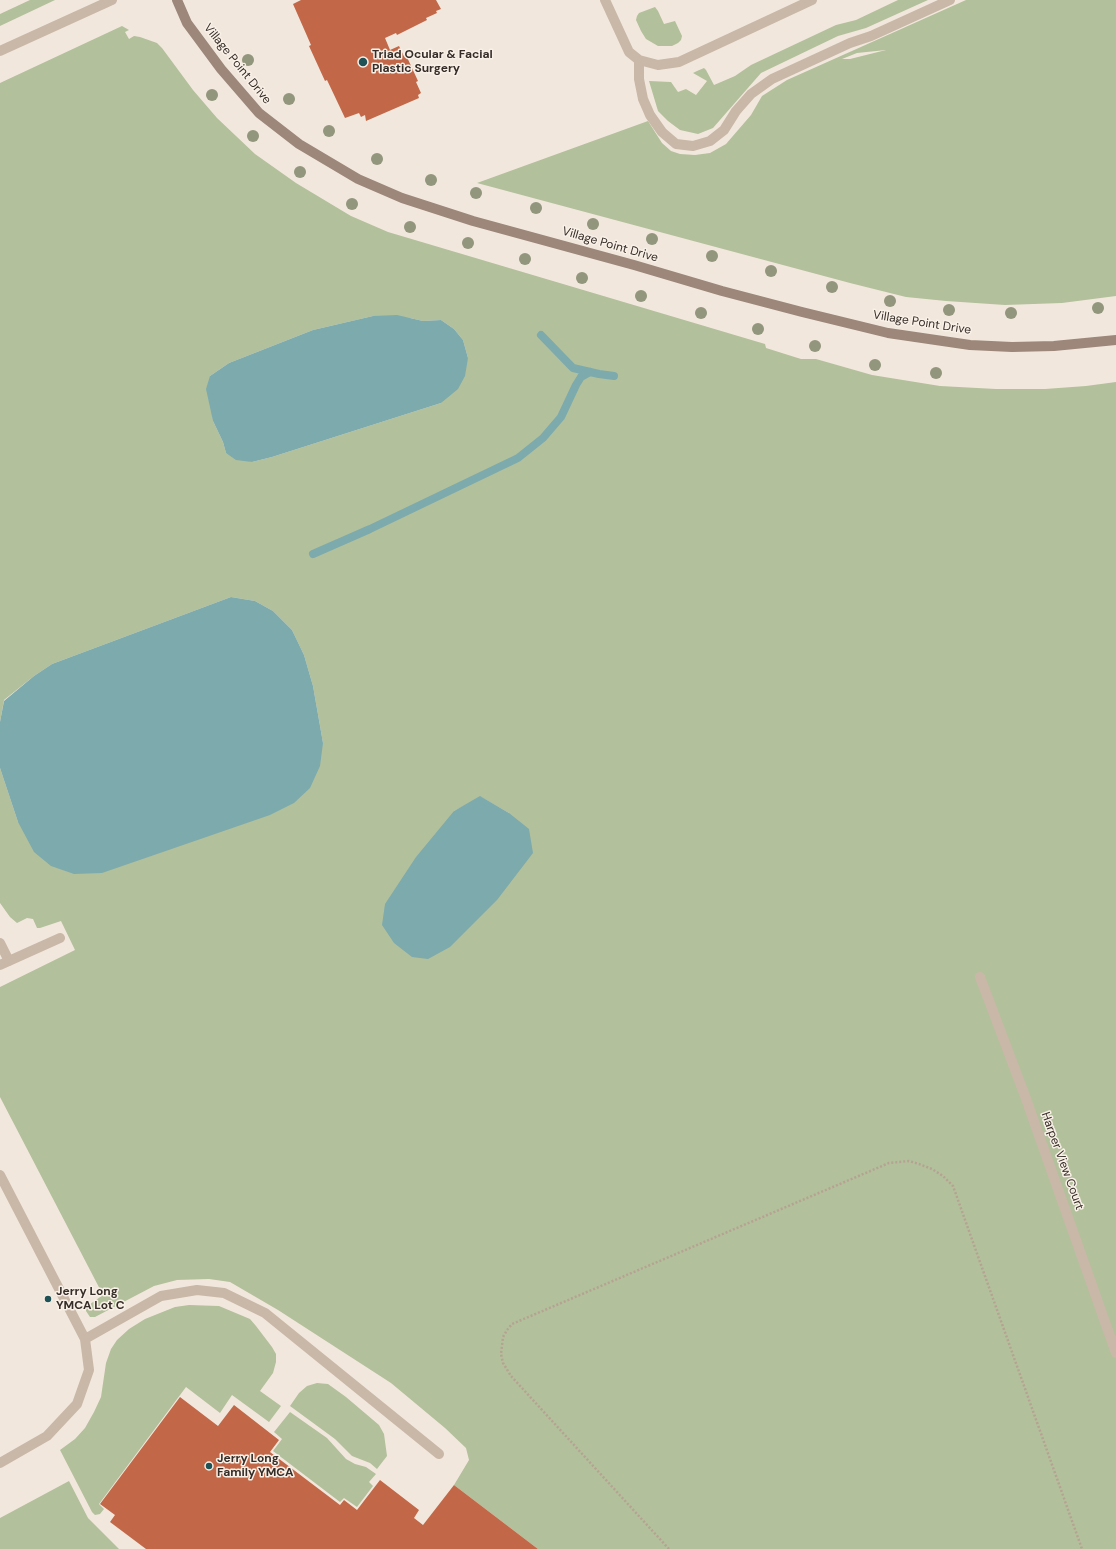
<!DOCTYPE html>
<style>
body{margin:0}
canvas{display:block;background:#f1e7dc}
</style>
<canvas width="1116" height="1549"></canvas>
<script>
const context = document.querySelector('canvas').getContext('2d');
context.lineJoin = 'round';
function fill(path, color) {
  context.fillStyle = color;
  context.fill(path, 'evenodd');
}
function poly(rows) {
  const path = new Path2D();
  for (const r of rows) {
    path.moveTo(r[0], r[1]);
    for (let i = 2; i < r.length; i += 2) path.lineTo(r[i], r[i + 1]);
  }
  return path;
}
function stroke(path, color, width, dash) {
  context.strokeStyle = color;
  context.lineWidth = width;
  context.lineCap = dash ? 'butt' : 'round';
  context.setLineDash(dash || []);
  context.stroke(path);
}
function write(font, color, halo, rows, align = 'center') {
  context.font = font + ' "DM Sans",sans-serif';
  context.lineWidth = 3;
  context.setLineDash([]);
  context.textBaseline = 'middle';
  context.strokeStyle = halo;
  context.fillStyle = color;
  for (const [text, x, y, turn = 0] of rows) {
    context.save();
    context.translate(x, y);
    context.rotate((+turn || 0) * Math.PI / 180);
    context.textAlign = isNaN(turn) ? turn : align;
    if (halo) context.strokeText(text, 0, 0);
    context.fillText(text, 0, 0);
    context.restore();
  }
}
const green = poly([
 [30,0,55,0,0,26,0,14],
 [898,0,928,0,866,28,838,36,761,73,713,128,698,134,680,130,668,121,658,111,649,81,671,82,678,92,686,89,696,95,707,81,693,73,697,71,704,68,706,70,714,85,735,76,751,65,836,25,856,20],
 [966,0,1116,0,1116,296,1062,303,1005,305,946,301,906,297,850,283,477,183,648,121,662,143,671,151,680,154,695,155,710,153,726,144,751,115,762,96,787,80],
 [886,50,850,59,842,59,857,53],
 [655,7,658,11,664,24,675,21,682,36,681,40,678,43,672,46,658,46,646,39,641,31,636,20,637,16,639,13],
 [122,26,129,30,125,32,129,39,134,36,140,37,157,43,162,48,193,90,217,118,255,154,296,183,351,216,388,232,765,344,766,348,801,359,816,359,872,375,940,386,996,389,1045,389,1086,386,1116,382,1116,1549,538,1549,454,1485,469,1460,466,1448,445,1428,391,1383,278,1310,230,1282,209,1279,177,1280,154,1286,95,1317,90,1317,86,1311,86,1307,103,1295,0,1097,0,987,75,950,61,921,40,928,37,928,33,919,27,918,17,923,10,917,0,903,0,768,18,822,323,743,313,686,304,655,292,630,273,611,255,601,231,597,52,664,34,676,4,700,0,722,0,83],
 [373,316,410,318,423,321,441,320,454,329,463,340,468,358,441,403,272,457,252,462,226,453,223,442,213,421,210,376,229,363,313,330],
 [481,797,509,813,454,811],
 [189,1305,219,1306,250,1319,256,1326,272,1347,276,1354,276,1362,273,1373,260,1391,281,1406,269,1422,232,1395,220,1413,186,1387,99,1504,104,1509,100,1514,95,1515,92,1512,60,1450,75,1439,85,1428,94,1412,101,1397,106,1363,111,1349,117,1340,129,1329,145,1319,175,1307],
 [317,1383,328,1384,346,1397,379,1425,384,1434,387,1456,377,1469,370,1463,352,1456,335,1439,290,1406,299,1393,307,1386],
 [290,1412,327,1438,346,1459,355,1464,366,1467,376,1474,369,1482,373,1486,357,1507,344,1498,340,1502,273,1451,282,1439,274,1432],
 [69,1481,88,1518,119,1549,0,1549,0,1518]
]);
const water = poly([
 [397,315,423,321,441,320,454,329,463,340,468,358,465,376,458,389,441,403,272,457,252,462,236,460,226,453,223,442,213,421,206,389,210,376,229,363,313,330,373,316],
 [231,597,255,601,273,611,292,630,304,655,313,686,323,743,320,766,310,788,294,803,270,815,102,873,74,874,51,866,34,852,18,822,0,768,0,722,4,701,34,676,52,664],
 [480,796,509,813,529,829,533,853,497,900,450,947,428,959,412,957,394,943,382,925,385,904,416,857,454,811]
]);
const stream = poly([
 [541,335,573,368,599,374,614,376],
 [313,554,370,529,518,458,543,438,561,417,576,385,581,377,590,372]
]);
const building = poly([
 [301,0,436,0,441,9,436,11,437,13,426,18,427,20,397,35,396,33,385,38,390,50,399,46,404,56,406,55,418,81,416,82,421,93,418,95,419,98,366,121,365,115,361,117,359,113,345,118,327,80,325,81,309,46,311,45,293,4],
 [180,1397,218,1426,234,1405,279,1440,270,1452,340,1505,344,1500,357,1510,380,1480,419,1510,414,1518,423,1525,454,1485,538,1549,146,1549,110,1522,115,1515,100,1504]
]);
const path = poly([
 [669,1549,511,1376,503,1363,501,1354,503,1337,507,1330,512,1324,889,1163,909,1161,919,1164,932,1169,943,1176,953,1186,1082,1549]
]);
const lane = poly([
 [605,0,629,52,639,60,658,65,679,62,812,0],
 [639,60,639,79,643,99,650,115,662,132,676,144,693,146,710,141,724,130,736,111,751,94,772,79,850,43,871,36,950,0],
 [0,1175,85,1339,89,1370,77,1404,47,1436,0,1463],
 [85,1339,161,1296,197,1290,224,1293,265,1313,439,1454]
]);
const street = poly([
 [0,51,112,0],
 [0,943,9,961],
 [0,965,60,938],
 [980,977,1025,1096,1116,1353]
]);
const secondary = poly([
 [177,0,187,23,221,69,259,113,299,144,358,179,402,198,473,221,634,265,722,291,802,312,888,333,970,345,1012,347,1054,346,1116,340]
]);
const trees = [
 [248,60],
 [212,95],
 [289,99],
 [329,131],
 [253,136],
 [377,159],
 [300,172],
 [431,180],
 [476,193],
 [352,204],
 [536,208],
 [593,224],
 [410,227],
 [652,239],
 [468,243],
 [712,256],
 [525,259],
 [771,271],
 [582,278],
 [832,287],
 [641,296],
 [890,301],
 [1098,308],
 [949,310],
 [701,313],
 [1011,313],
 [758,329],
 [815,346],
 [875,365],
 [936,373]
];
const markers = [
 [363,62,5,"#1f5256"],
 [48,1299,4,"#1f5256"],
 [209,1466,4,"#1f5256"]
];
const poiNames = [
 ["Triad Ocular & Facial",372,55],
 ["Plastic Surgery",372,69],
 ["Jerry Long",56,1292],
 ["YMCA Lot C",56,1306],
 ["Jerry Long",217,1459],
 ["Family YMCA",217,1473]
];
const streetNames = [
 ["Village Point Drive",237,64,51],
 ["Village Point Drive",610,245,16],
 ["Village Point Drive",922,323,9],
 ["Harper View Court",1062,1161,70]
];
fill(green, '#b3c09c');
fill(water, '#7caaad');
stroke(stream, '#7caaad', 8);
fill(building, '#c26849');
stroke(path, '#b5a292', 2.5, [2, 2]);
stroke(lane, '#c9b8a8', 10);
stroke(street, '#c9b8a8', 10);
stroke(secondary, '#9c877a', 10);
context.fillStyle = '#92967c';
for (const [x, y] of trees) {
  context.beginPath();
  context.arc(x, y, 6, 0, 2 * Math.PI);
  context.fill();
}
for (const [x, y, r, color] of markers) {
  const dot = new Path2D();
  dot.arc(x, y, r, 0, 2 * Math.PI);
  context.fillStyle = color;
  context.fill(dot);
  stroke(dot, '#f9f1e8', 1.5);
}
write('bold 12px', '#362d28', '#f9f1e8', poiNames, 'left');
write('12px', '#362d28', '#f9f1e8', streetNames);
</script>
